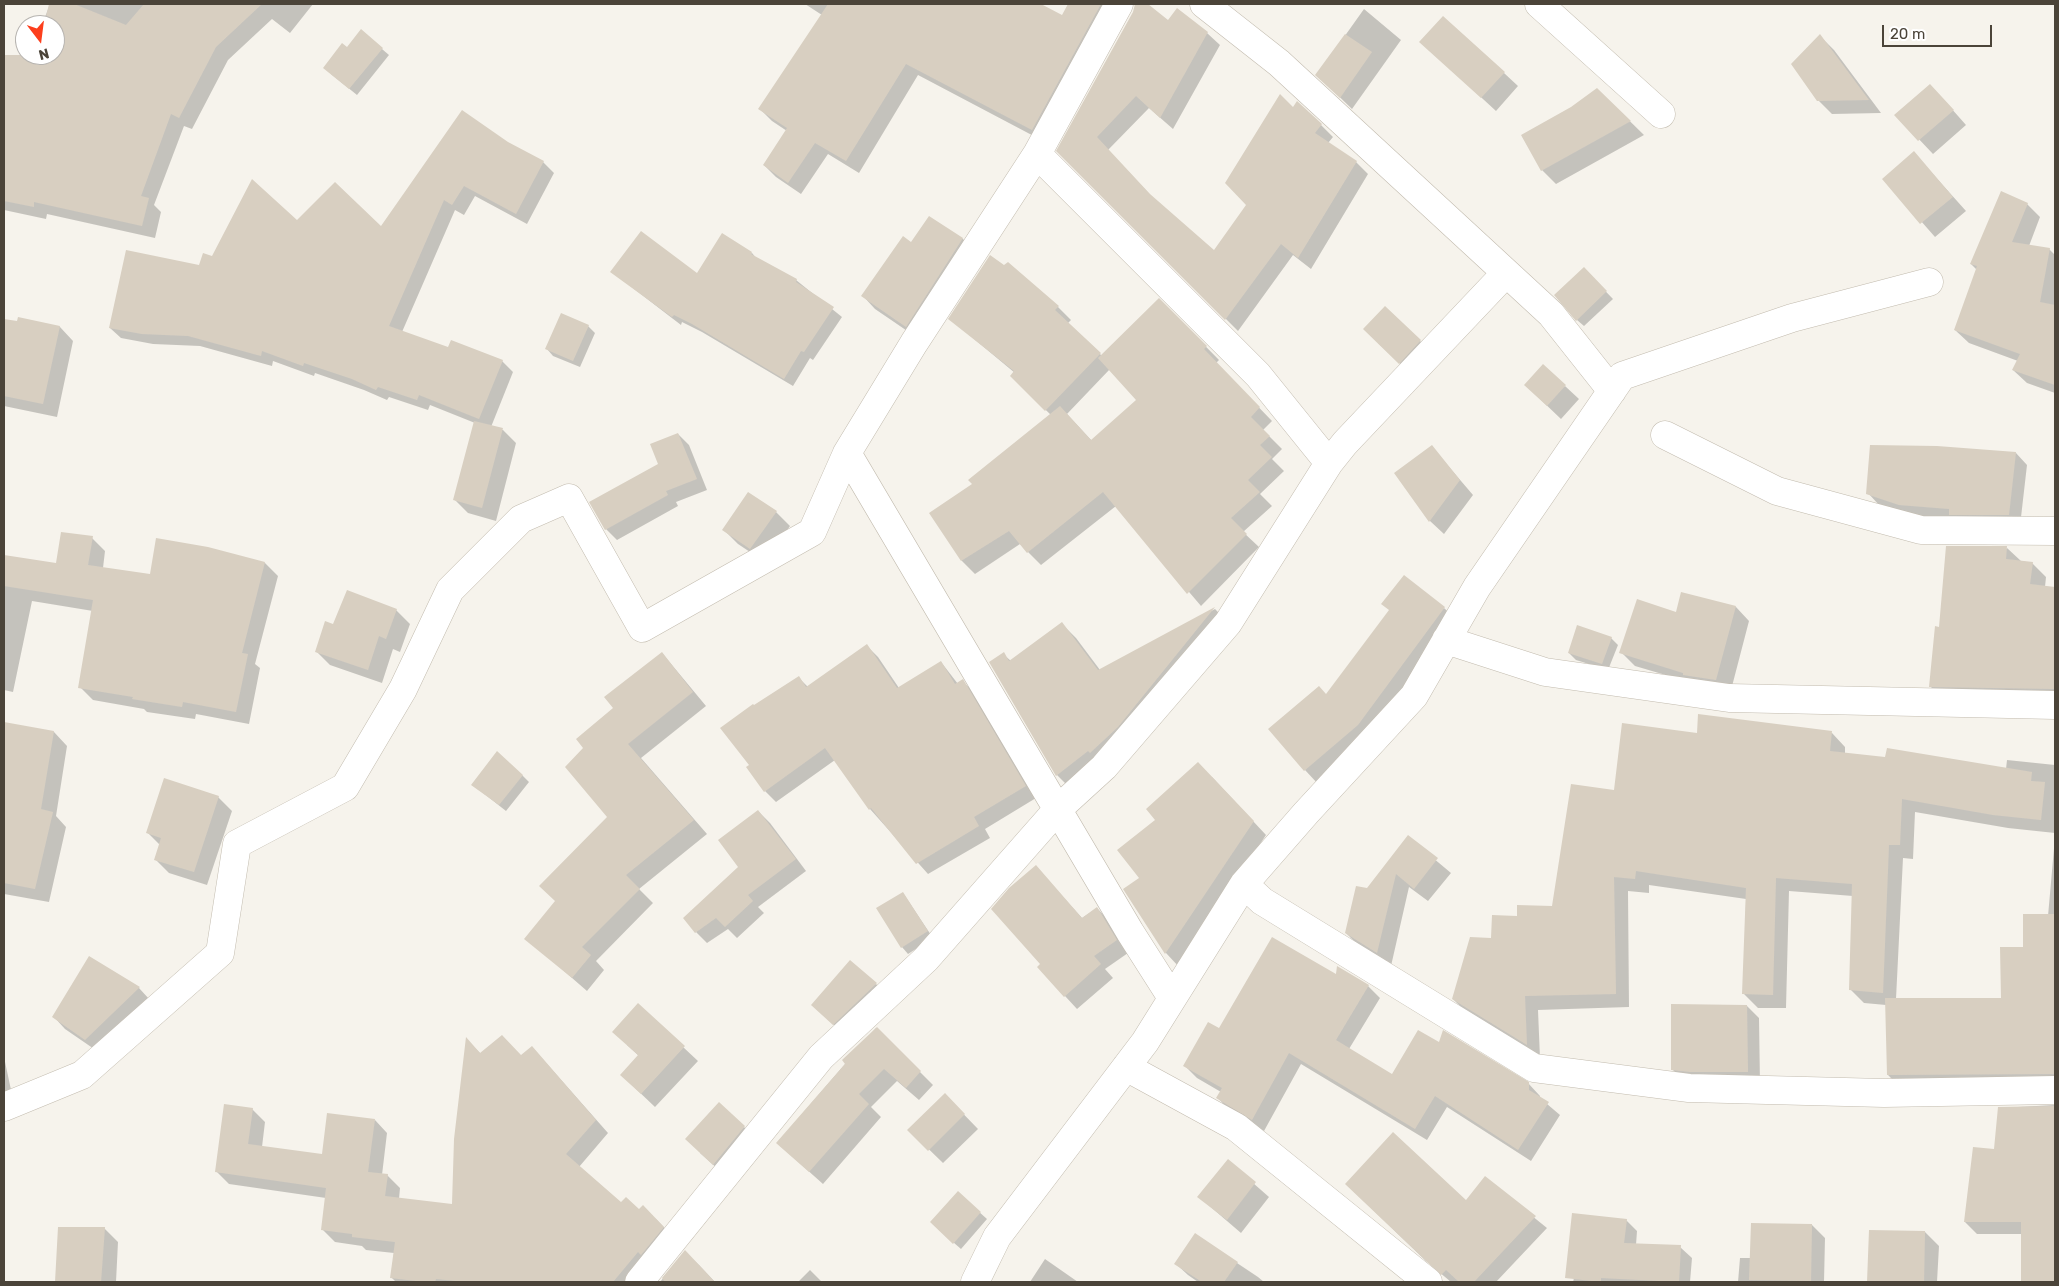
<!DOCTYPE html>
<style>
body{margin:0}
#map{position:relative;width:2059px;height:1286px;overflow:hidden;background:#f6f3ec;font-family:Rubik,sans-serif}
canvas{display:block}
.frame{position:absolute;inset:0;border:5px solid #4b4439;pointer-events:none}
.north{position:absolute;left:15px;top:15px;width:50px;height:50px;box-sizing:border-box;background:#fff;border:1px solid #b7b4b0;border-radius:50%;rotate:165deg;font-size:14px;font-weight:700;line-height:20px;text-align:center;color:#4b4439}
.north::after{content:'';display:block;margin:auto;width:18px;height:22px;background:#fc3f1d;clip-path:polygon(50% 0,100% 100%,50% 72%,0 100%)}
.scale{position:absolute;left:1882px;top:25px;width:110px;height:22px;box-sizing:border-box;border:2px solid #4b4439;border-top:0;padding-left:6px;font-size:15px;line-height:18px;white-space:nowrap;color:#4b4439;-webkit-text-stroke:4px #fff;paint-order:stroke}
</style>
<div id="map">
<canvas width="2059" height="1286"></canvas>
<div class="frame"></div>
<div class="north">N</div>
<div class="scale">20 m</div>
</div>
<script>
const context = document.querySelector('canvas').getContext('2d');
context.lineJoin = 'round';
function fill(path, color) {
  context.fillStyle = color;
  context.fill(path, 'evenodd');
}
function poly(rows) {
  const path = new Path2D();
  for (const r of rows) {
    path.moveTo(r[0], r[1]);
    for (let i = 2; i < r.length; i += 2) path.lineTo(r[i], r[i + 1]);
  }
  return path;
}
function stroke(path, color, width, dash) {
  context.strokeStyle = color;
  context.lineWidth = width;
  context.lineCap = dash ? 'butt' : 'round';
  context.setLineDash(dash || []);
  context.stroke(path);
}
const shadow = poly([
 [50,4,313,4,290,33,272,19,228,60,192,129,184,126,154,205,161,212,155,238,47,214,46,219,4,210,4,85,11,87,27,55,55,55,55,25,42,25],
 [805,4,1038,4,1063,17,1070,4,1122,4,1045,142,918,75,859,173,828,154,801,194,776,177,764,165,787,131,772,121,760,109,822,15],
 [1136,4,1146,4,1168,22,1207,33,1220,45,1173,129,1149,108,1108,150,1155,200,1214,252,1247,205,1293,109,1321,125,1333,137,1328,143,1356,162,1368,174,1311,269,1293,255,1238,331,1058,151,1134,12],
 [1364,9,1401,40,1352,109,1317,75],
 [1820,36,1834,50,1881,113,1832,114,1818,100],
 [1421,42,1504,73,1518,86,1496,111],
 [347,48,382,49,389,55,357,95,331,74],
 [1597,89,1644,135,1556,184,1542,170,1522,136,1572,108],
 [1943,99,1966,125,1933,154,1896,115],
 [507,143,543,162,554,173,527,224,475,196,464,215,455,210,402,332,448,349,502,361,513,372,491,427,503,430,516,443,496,521,468,513,454,499,475,423,430,405,428,410,389,397,387,400,364,390,315,373,314,376,273,361,272,366,200,346,153,344,121,338,110,328,212,257,297,221,381,228],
 [1914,153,1966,211,1935,237,1884,179],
 [2027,204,2040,217,2029,246,2049,249,2055,255,2055,393,2027,383,2013,370,2018,361,1969,343,1955,330,1977,270,1971,264],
 [930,218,963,239,975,252,919,339,875,309,863,296,911,244],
 [752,253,757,259,796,280,842,317,813,360,810,358,793,386,702,332,682,322,681,325,612,272,698,275],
 [1008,263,1058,307,1071,320,1068,323,1102,356,1159,299,1219,360,1216,363,1272,421,1263,430,1282,449,1272,459,1284,471,1260,494,1272,506,1243,532,1259,547,1201,606,1116,506,1041,565,1020,544,975,574,962,561,931,513,974,485,1051,415,1024,389,1015,373,950,319],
 [1110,369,1138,400,1092,441,1067,414],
 [1584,269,1613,299,1584,326,1577,320],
 [4,320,60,327,73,341,57,417,4,406],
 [588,326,595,333,580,367,553,356,547,349],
 [1420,341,1434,354,1413,376,1378,343],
 [1565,386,1579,399,1561,419,1540,399],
 [678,434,689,445,707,490,676,502,678,506,617,540,606,529,660,465],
 [1432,447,1473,495,1444,534,1430,521,1396,474],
 [2016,453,2027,465,2020,526,1911,516,1879,505,1868,493],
 [748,493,776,512,790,526,765,562,738,544,724,530],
 [92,538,105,551,103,568,151,576,265,563,278,576,255,664,260,668,249,724,196,714,195,719,147,712,144,709,93,700,80,687,93,611,32,601,13,692,4,690,4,556,58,564],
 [2007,548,2021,561,2032,563,2046,577,2045,587,2055,588,2055,702,1944,700,1930,686,1940,628],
 [1736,607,1749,621,1730,694,1635,666,1621,652,1677,614],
 [1444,608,1458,621,1372,739,1318,784,1305,770,1327,695],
 [1215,609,1228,622,1071,789,1057,775,990,662,1003,654,1011,661,1062,624,1076,638,1100,670],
 [396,610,410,624,400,652,393,649,382,683,330,665,317,652,334,626],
 [1611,638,1618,645,1608,670,1576,660,1569,653],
 [867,646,878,657,899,688,941,662,958,684,962,681,974,692,1036,798,985,829,990,838,928,874,870,809,835,760,776,802,765,791,799,678,808,687],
 [662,653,706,706,641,758,707,834,639,889,653,903,596,961,604,970,587,991,526,938,556,901,608,817,585,748,615,708],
 [9,724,54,732,67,746,56,816,66,827,49,902,4,894,4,758],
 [1832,733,1845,747,1845,754,2006,769,2007,760,2055,765,2055,833,2008,828,1915,812,1913,859,1903,858,1896,999,2002,999,2024,948,2048,916,2055,837,2055,1088,1902,1089,1888,1075,1886,1005,1864,1003,1850,989,1853,896,1789,891,1786,1008,1758,1008,1744,994,1746,899,1649,885,1649,893,1628,891,1629,1007,1538,1010,1540,1058,1467,1013,1453,999,1493,939,1519,918,1553,907,1615,791,1698,734],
 [522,775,529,782,506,811,473,785],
 [1212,777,1266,835,1179,967,1166,953,1124,889,1141,878,1157,820],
 [218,797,232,811,207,885,169,873,155,859,160,845,147,832],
 [758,811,770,823,806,871,758,907,764,913,737,938,728,929,707,943,696,932,739,867],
 [1408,837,1451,873,1428,901,1409,887,1391,966,1360,947,1346,933,1367,890],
 [1036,867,1082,918,1097,908,1109,921,1128,953,1105,969,1113,978,1077,1009,1065,996,1042,964],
 [903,893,933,938,908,954,902,947],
 [89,958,139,988,150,1000,97,1051,65,1029,54,1017],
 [1338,968,1368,986,1380,998,1349,1049,1392,1075,1440,1044,1528,1083,1540,1096,1540,1098,1560,1115,1531,1161,1447,1107,1427,1140,1301,1064,1264,1131,1229,1110,1218,1098,1221,1092,1197,1078,1185,1066,1219,1029,1336,976],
 [876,984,890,998,847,1037,812,1005],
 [638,1005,698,1061,655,1107,635,1088,639,1056,627,1045],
 [1747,1006,1759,1018,1760,1084,1684,1081,1672,1069],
 [876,1028,933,1085,919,1100,897,1081,871,1107,881,1117,823,1184,777,1143],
 [467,1040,481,1054,521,1056,532,1047,608,1133,579,1167,621,1204,656,1219,676,1240,642,1282,396,1282,391,1277,394,1253,366,1250,362,1246,335,1242,322,1229,326,1198,229,1184,216,1171,252,1109,265,1122,262,1147,323,1156,375,1120,387,1133,382,1175,387,1175,400,1188,399,1199,453,1206],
 [4,1057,14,1104,4,1113],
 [945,1095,978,1129,943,1163,909,1130],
 [2055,1105,2055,1282,2023,1282,2022,1234,1977,1234,1965,1222,1995,1151,1999,1108],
 [744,1127,758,1141,728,1178,700,1153],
 [1228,1161,1269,1197,1241,1233,1199,1197],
 [1485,1178,1547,1228,1496,1282,1451,1282,1426,1261,1346,1184,1466,1202],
 [958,1193,987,1219,961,1249,938,1229],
 [1590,1216,1626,1220,1637,1231,1636,1245,1680,1247,1692,1258,1690,1282,1573,1282],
 [1812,1225,1825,1238,1824,1282,1738,1282,1740,1258,1751,1258],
 [59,1228,104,1228,118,1242,116,1282,56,1282],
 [1925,1232,1939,1246,1937,1282,1868,1282],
 [1195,1235,1258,1277,1264,1282,1198,1282,1188,1275,1176,1264],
 [685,1252,699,1265,715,1282,660,1282],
 [1045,1259,1078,1282,1030,1282],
 [810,1270,822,1282,798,1282]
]);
const building = poly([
 [49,4,74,4,126,25,144,4,262,4,216,47,179,118,171,114,141,196,149,198,142,226,34,202,34,207,4,201,4,55,55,55,55,25,44,25],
 [828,4,1041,4,1062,15,1068,4,1101,4,1032,130,906,64,846,161,815,143,788,183,763,165,787,128,758,109],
 [1135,4,1148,4,1168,20,1177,8,1208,32,1160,118,1136,96,1097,137,1150,194,1214,250,1246,205,1225,183,1280,94,1293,107,1297,101,1322,124,1315,133,1357,161,1298,258,1281,244,1225,320,1056,151,1133,12],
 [1443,16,1505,72,1481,98,1419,42],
 [361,29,383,48,349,89,323,68,342,43,347,47],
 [1345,34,1372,52,1340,98,1315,75],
 [1820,34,1869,100,1817,101,1791,64],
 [1930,84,1954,110,1918,141,1894,115],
 [1597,88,1631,121,1541,171,1521,135,1571,107],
 [462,110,508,142,544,161,516,214,464,186,452,205,444,200,389,326,448,347,451,340,503,360,479,419,419,395,417,400,378,387,376,390,352,379,304,363,303,366,262,351,261,356,188,336,142,334,109,328,126,250,199,265,203,253,212,256,252,179,297,220,335,182,381,226],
 [1914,151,1953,197,1920,224,1882,179],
 [2001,191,2028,203,2012,242,2050,248,2040,302,2055,305,2055,385,2012,370,2020,354,1954,330,1977,266,1970,264],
 [929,216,963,238,906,327,861,296,903,236,911,242],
 [641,231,697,273,722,233,752,252,751,254,797,279,796,282,834,307,804,352,801,351,784,379,692,324,674,315,672,317,610,272],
 [990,255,1004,265,1008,262,1059,306,1055,310,1101,353,1045,411,1010,376,1014,371,948,319],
 [1584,267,1607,291,1576,321,1554,295],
 [1159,298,1207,346,1204,349,1260,407,1251,417,1270,436,1260,445,1272,457,1248,480,1260,492,1231,518,1247,534,1187,594,1103,492,1027,553,1009,531,961,561,929,513,972,484,968,480,1060,406,1091,440,1136,400,1098,358],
 [1385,306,1421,340,1399,364,1363,329],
 [561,313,589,325,573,361,545,349],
 [18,317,60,326,43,404,4,396,4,319,17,321],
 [1543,364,1566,385,1547,406,1524,385],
 [474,421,503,428,482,508,453,500],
 [678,433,697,479,666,491,668,495,605,530,589,502,658,464,650,444],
 [1432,445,1460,480,1429,522,1394,473],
 [1870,445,1937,446,2016,452,2009,515,1949,515,1949,509,1899,505,1866,494],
 [748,492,777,511,750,549,722,530],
 [61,532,93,536,88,565,150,574,156,538,208,547,265,562,242,653,248,654,236,712,183,702,182,707,132,699,133,697,78,688,93,600,4,586,4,555,56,563],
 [1946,546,2007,546,2006,559,2033,562,2030,584,2055,587,2055,689,1929,687,1935,626,1939,627],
 [1404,575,1445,607,1358,725,1304,771,1268,729,1319,686,1326,694,1389,610,1381,604],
 [347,590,397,609,386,639,379,636,368,670,315,652,325,621,333,624],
 [1681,592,1736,606,1716,680,1683,675,1683,673,1619,653,1637,599,1676,612],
 [1215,607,1118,727,1090,753,1088,751,1056,776,989,662,1004,652,1009,661,1062,622,1098,670],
 [1577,625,1612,637,1602,664,1568,653],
 [867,644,897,688,941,661,955,684,963,679,1026,786,974,817,979,826,916,864,871,808,869,810,825,748,764,792,746,767,749,765,720,728,753,704,754,705,799,676,806,687],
 [662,652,693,692,628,744,694,820,626,875,640,889,582,947,591,955,572,978,524,939,555,901,539,886,607,817,565,767,583,748,576,739,613,708,604,697],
 [1698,714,1832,731,1830,751,1885,757,1887,748,2032,772,2031,781,2045,782,2041,820,1993,815,1902,799,1900,845,1889,845,1883,993,1849,990,1852,884,1776,878,1773,995,1742,994,1746,888,1636,871,1635,879,1614,877,1616,994,1525,996,1527,1045,1452,999,1470,937,1491,938,1492,915,1517,916,1517,905,1552,906,1571,784,1614,790,1622,723,1697,733],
 [4,722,54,731,41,809,53,812,35,889,4,883],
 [497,751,523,775,499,805,471,785],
 [1198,762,1254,821,1165,954,1123,889,1139,878,1117,850,1155,820,1146,809],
 [164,778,219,796,194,872,154,860,161,838,146,833],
 [758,810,796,859,748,895,753,901,725,927,716,918,695,933,683,918,738,867,718,840],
 [1408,835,1438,858,1414,889,1396,874,1377,953,1345,933,1356,886,1367,888],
 [1036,865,1082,918,1097,907,1117,940,1094,956,1101,964,1064,997,1037,967,1040,964,991,909,1009,888],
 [903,892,928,931,901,948,876,908],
 [2023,914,2055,914,2055,1074,1887,1075,1885,998,2001,998,2000,947,2023,947],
 [1272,937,1336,974,1337,966,1369,985,1336,1040,1392,1074,1418,1030,1439,1042,1443,1030,1529,1082,1529,1090,1549,1102,1518,1150,1435,1096,1415,1129,1289,1053,1252,1120,1216,1098,1222,1088,1183,1066,1208,1022,1219,1028],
 [89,956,140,987,85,1040,52,1017],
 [850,960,877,983,833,1025,811,1005],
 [638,1003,685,1046,641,1094,620,1075,638,1055,612,1032],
 [1671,1004,1747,1005,1748,1072,1690,1072,1671,1070],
 [877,1027,921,1071,906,1088,884,1069,859,1094,869,1104,809,1172,776,1143,845,1064,842,1060],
 [502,1035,521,1055,532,1046,596,1120,566,1154,621,1202,626,1197,639,1209,643,1205,664,1227,641,1255,638,1252,613,1282,466,1282,436,1279,435,1282,425,1282,390,1278,395,1242,352,1237,352,1234,321,1230,326,1188,215,1172,224,1104,253,1108,248,1144,322,1154,327,1113,375,1119,368,1172,388,1174,385,1196,452,1204,454,1139,466,1037,480,1053],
 [945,1093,965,1114,928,1151,907,1130],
 [719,1102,745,1126,713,1165,685,1139],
 [2055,1106,2055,1282,2021,1282,2021,1222,1964,1222,1973,1147,1994,1149,1998,1107],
 [1393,1132,1466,1200,1485,1176,1536,1216,1474,1282,1459,1282,1446,1270,1441,1275,1345,1184],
 [1228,1159,1256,1182,1227,1220,1197,1197],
 [958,1191,981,1212,953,1244,930,1222],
 [1572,1213,1627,1219,1624,1243,1681,1245,1679,1282,1601,1278,1601,1282,1565,1278],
 [1751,1223,1812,1224,1811,1281,1749,1280],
 [58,1227,105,1227,101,1282,55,1282],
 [1869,1230,1925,1231,1924,1282,1867,1282],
 [1195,1233,1238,1262,1224,1282,1202,1282,1174,1264],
 [685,1250,715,1282,665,1282,662,1278]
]);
const minor = poly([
 [1204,4,1279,63,1551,314,1612,391],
 [1539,4,1661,114],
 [1037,154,1258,375,1329,463],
 [1665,435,1777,491,1921,530,2055,531],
 [847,453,1130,932,1172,998],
 [1446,640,1545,672,1729,698,2055,705],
 [1244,884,1262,901,1534,1068,1689,1088,1884,1093,2055,1090],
 [1126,1067,1236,1127,1428,1282],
 [4,1107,82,1075,220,953,237,844,345,787,403,689,450,590,521,519,569,498,642,628,812,532,847,453,914,343,1037,154,1119,4],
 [639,1282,821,1057,926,959,1058,809,1104,767,1228,623,1329,463,1345,443,1506,273],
 [975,1282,997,1237,1145,1042,1244,884,1306,813,1414,696,1477,587,1622,376,1792,318,1929,282]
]);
fill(shadow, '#0003');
fill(building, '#d8cfc1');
stroke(minor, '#c2bbae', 29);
stroke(minor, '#fff', 28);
</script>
